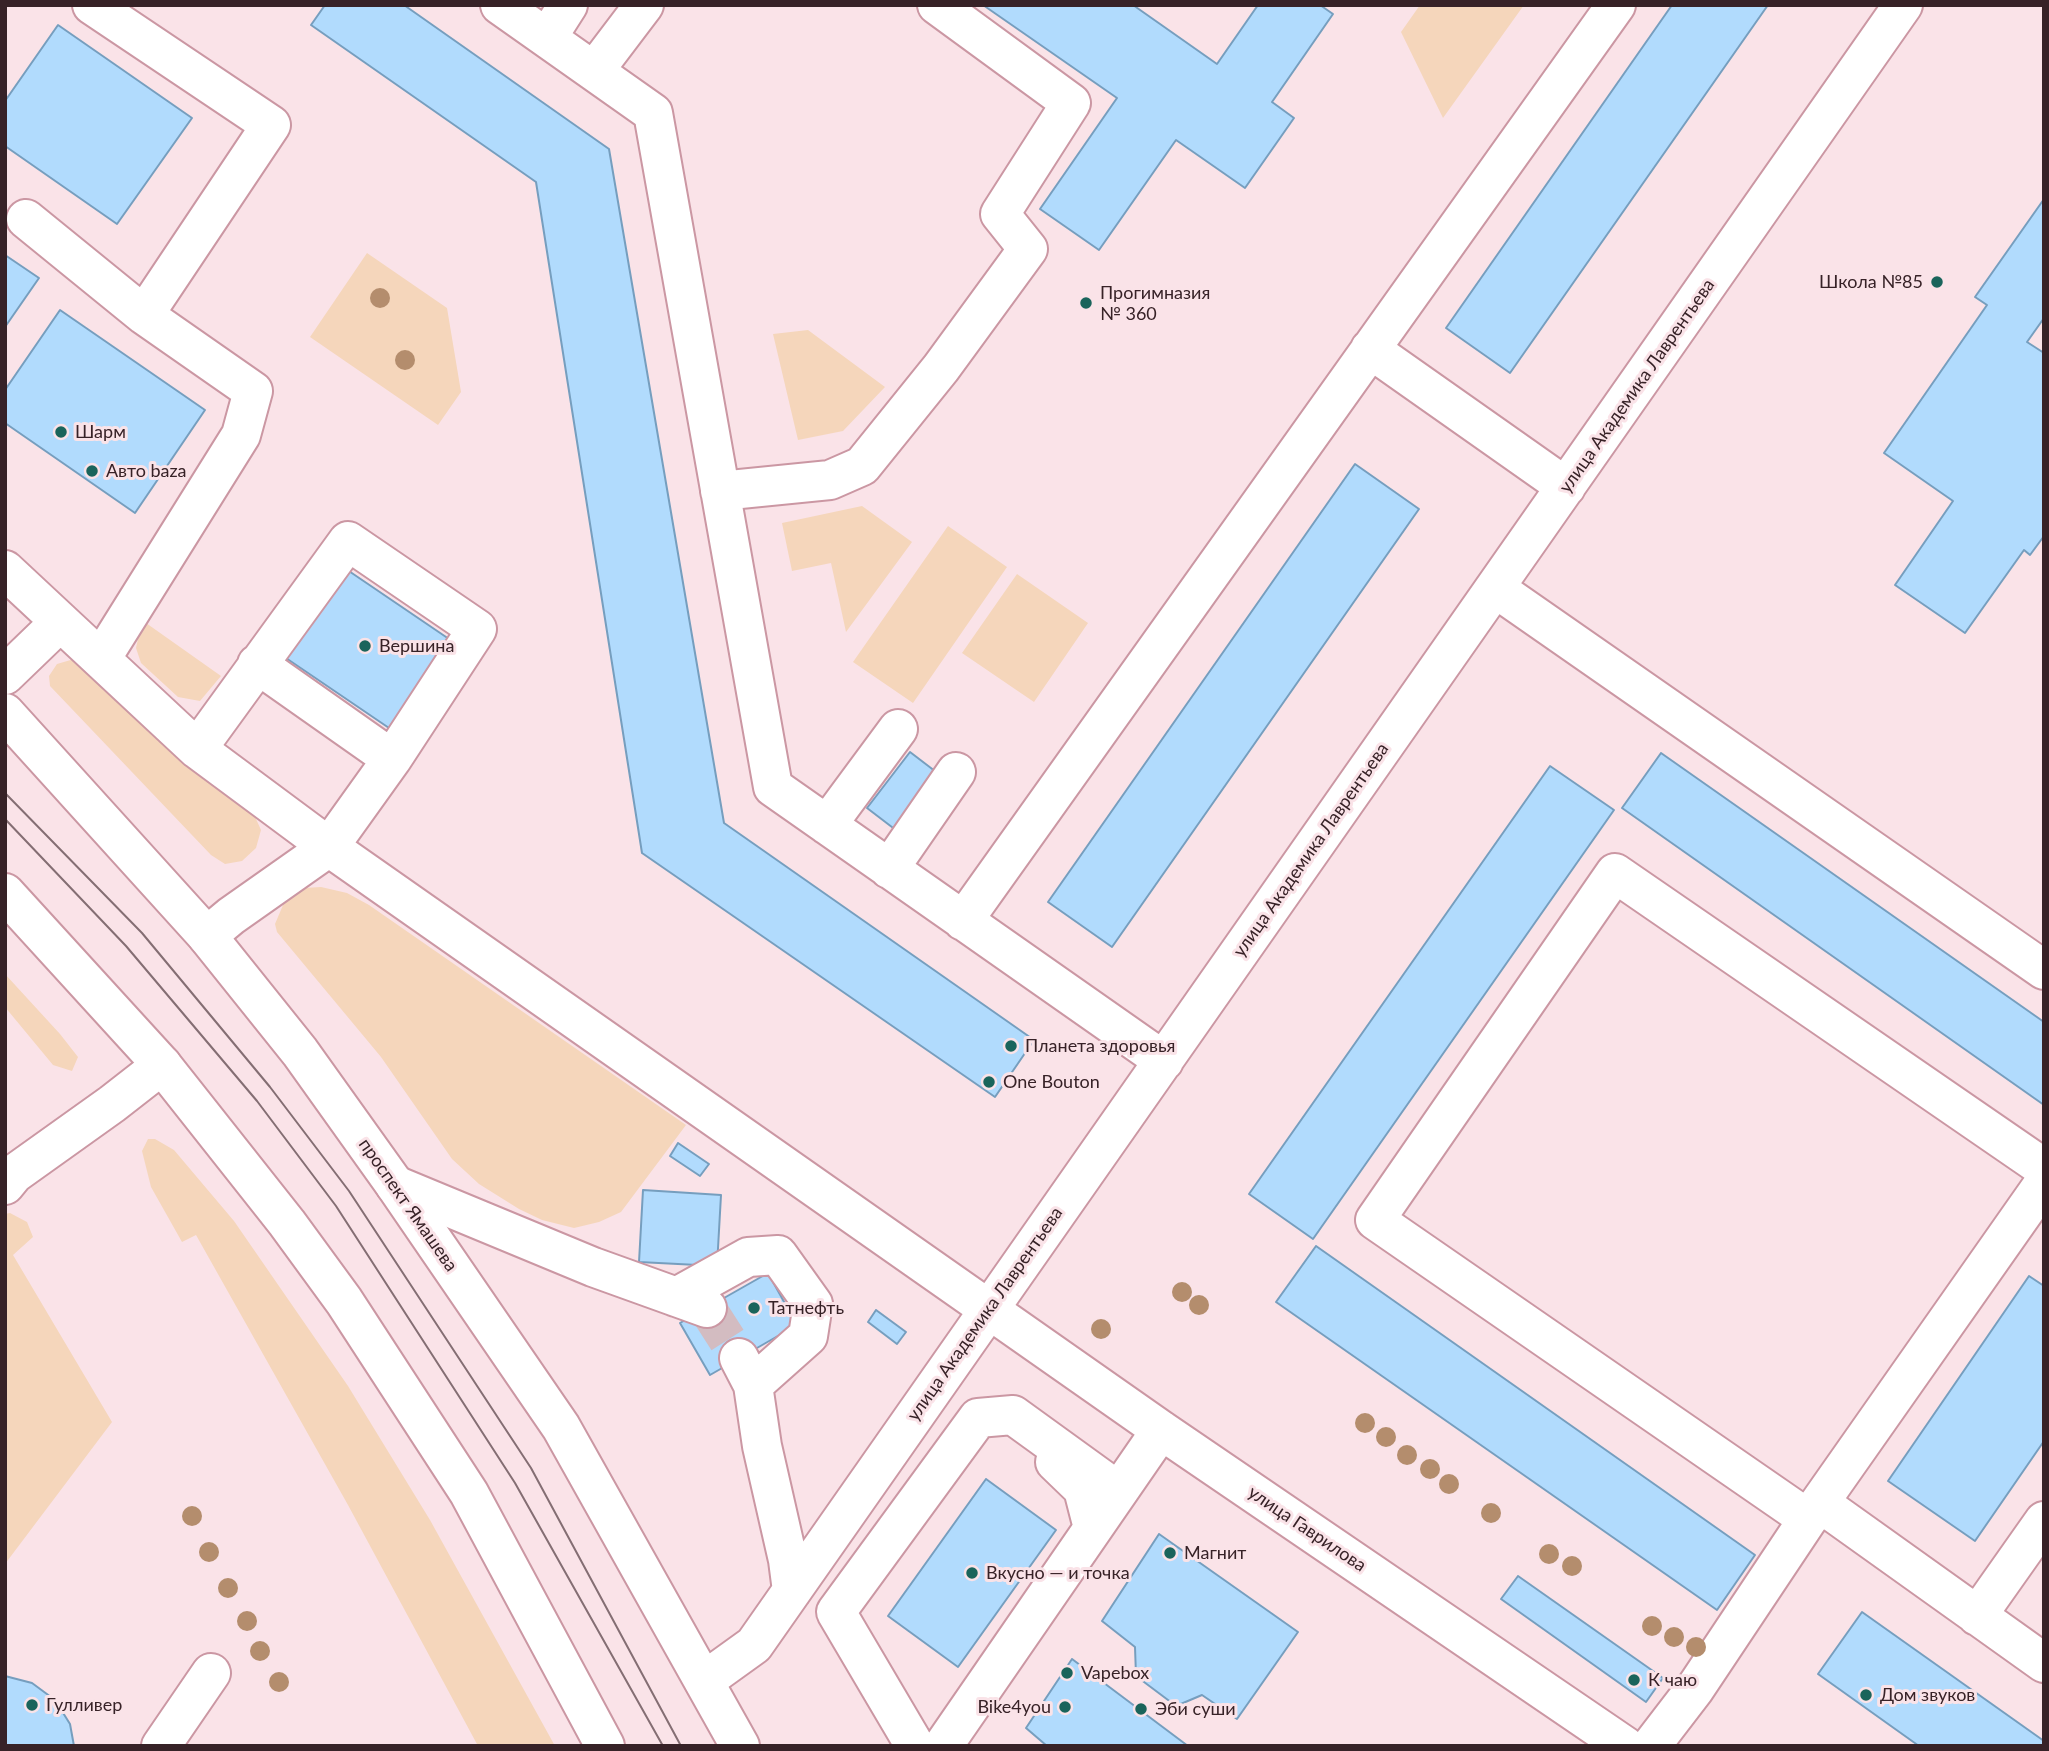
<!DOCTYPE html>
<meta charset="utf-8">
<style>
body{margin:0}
#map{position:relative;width:2049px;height:1751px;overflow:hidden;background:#fae3e8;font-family:Lato,sans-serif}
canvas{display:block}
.frame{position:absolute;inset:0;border:7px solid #372227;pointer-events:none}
</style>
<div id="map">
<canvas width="2049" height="1751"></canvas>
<div class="frame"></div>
</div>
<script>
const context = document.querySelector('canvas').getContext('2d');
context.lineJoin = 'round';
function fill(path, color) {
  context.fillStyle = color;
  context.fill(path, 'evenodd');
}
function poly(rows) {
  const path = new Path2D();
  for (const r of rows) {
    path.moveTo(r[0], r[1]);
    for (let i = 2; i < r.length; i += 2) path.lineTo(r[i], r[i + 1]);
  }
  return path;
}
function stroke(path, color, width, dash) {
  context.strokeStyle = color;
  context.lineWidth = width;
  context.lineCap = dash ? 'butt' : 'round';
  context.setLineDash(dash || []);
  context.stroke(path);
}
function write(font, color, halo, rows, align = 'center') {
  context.font = font + ' Lato,sans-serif';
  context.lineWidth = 6;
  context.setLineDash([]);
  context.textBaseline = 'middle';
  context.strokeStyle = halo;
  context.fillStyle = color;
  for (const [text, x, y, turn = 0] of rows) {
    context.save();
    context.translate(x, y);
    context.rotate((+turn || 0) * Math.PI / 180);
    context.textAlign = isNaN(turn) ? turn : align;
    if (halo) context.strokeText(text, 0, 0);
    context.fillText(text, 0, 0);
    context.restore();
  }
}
const green = poly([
 [1420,5,1524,5,1443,118,1401,32],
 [367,253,447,308,461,392,438,425,310,337],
 [808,330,885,387,843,431,798,440,773,334],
 [862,506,912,542,846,632,831,563,792,571,782,523],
 [948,526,1007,567,913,703,853,662],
 [1017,574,1088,623,1034,702,962,653],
 [146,623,221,676,200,701,178,697,141,663,136,648,138,639],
 [74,659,252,810,261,830,256,848,242,861,225,864,211,855,50,686,49,676,57,664],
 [321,887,347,893,369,905,686,1125,621,1212,599,1222,574,1228,542,1220,519,1209,479,1184,452,1159,381,1057,277,932,275,924,286,898,304,888],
 [5,974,60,1034,78,1057,72,1071,53,1065,5,1007],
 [148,1139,155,1139,174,1150,234,1221,348,1386,430,1520,555,1746,478,1746,348,1505,196,1235,182,1242,151,1187,142,1151],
 [10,1213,27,1222,33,1237,13,1255,112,1422,5,1564,5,1214]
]);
const building = poly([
 [325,5,404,5,609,149,724,823,1034,1040,995,1097,642,853,536,182,311,25,325,5],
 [983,5,1133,5,1217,64,1258,5,1320,5,1333,14,1272,102,1294,118,1245,188,1176,140,1099,250,1040,209,1117,98,983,5],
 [1672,5,1768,5,1510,373,1446,328,1672,5],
 [58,25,192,118,117,224,5,146,5,101,58,25],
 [2044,199,2044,318,2027,342,2044,353,2044,536,2030,555,2024,550,1965,633,1895,585,1953,501,1884,453,1987,305,1975,297,2044,199],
 [5,255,39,278,5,327,5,255],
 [60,310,205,410,135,513,5,423,5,390,60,310],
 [1355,464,1419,509,1112,947,1048,902,1355,464],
 [340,565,449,639,389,728,280,654,340,565],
 [910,752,944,778,901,834,867,808,910,752],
 [1661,753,2044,1022,2044,1105,1622,808,1661,753],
 [1550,766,1614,810,1313,1239,1249,1194,1550,766],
 [678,1143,709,1164,700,1176,670,1156,678,1143],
 [643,1190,721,1195,717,1266,639,1262,643,1190],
 [1316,1246,1755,1555,1717,1610,1276,1302,1316,1246],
 [768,1273,797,1325,710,1375,680,1323,768,1273],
 [2029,1276,2044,1286,2044,1441,1975,1541,1888,1481,2029,1276],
 [876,1310,906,1332,897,1344,868,1322,876,1310],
 [986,1479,1056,1530,958,1667,888,1616,986,1479],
 [1159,1534,1298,1632,1237,1719,1202,1695,1176,1706,1136,1676,1135,1647,1102,1621,1159,1534],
 [1518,1576,1663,1678,1646,1702,1501,1599,1518,1576],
 [1862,1612,2044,1741,2044,1746,1919,1746,1818,1674,1862,1612],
 [1072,1659,1188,1746,1047,1746,1026,1728,1072,1659],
 [5,1676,32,1683,55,1700,70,1724,74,1746,5,1746,5,1676]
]);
const minorTunnel = poly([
 [707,1308,739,1358]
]);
const minor = poly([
 [92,5,271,125,144,315],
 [500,5,653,113,773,787,1164,1061],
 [547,38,568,5],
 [594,71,644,5],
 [26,219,144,315,253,391,241,435,101,659],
 [1370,349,1566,487],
 [720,491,830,480,862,466,941,368,1028,249,1000,214,1071,103,937,5],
 [5,570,197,749,329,847,1161,1430,1625,1746],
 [1495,588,2044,970],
 [257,664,392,759],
 [5,675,60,622],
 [197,749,348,541,477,629,392,759,329,847,231,916,207,936],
 [827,825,898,729],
 [889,869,956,772],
 [963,921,1616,5],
 [5,1185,14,1174,112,1104,162,1065],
 [395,1185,593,1267,707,1308],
 [676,1297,748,1257,778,1255,813,1304,808,1336,753,1385],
 [739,1358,753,1385,762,1446,788,1560,792,1591],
 [1055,1462,1083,1489,1093,1528],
 [1820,1503,2044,1663],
 [1808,1519,1375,1220,1615,873,2044,1168],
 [1977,1616,2044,1521],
 [704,1681,754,1645,1903,5],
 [161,1746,211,1673],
 [915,1746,836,1612,978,1418,1013,1415,1118,1491],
 [943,1746,1161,1430],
 [1651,1746,1694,1690,1808,1519,2044,1183]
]);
const major = poly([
 [5,713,207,936,300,1052,395,1185,561,1427,740,1746],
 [5,893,162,1065,287,1223,344,1301,469,1493,605,1746]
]);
const tram = poly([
 [5,793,142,933,270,1087,349,1191,531,1468,681,1746],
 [5,819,126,946,257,1101,336,1206,515,1483,663,1746]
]);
const trees = [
 [380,298],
 [405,360],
 [1182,1292],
 [1199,1305],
 [1101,1329],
 [1365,1423],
 [1386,1437],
 [1407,1455],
 [1430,1469],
 [1449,1484],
 [1491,1513],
 [192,1516],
 [209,1552],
 [1549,1554],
 [1572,1566],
 [228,1588],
 [247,1621],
 [1652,1626],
 [1674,1637],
 [1696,1647],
 [260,1651],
 [279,1682]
];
const markers = [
 [1937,282,7,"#1a645b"],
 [1086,303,7,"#1a645b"],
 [61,432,7,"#1a645b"],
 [92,471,7,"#1a645b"],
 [365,646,7,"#1a645b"],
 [1011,1046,7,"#1a645b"],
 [989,1082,7,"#1a645b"],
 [754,1308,7,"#1a645b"],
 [1170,1553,7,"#1a645b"],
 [972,1573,7,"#1a645b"],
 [1067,1673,7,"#1a645b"],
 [1634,1680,7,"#1a645b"],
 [1866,1695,7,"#1a645b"],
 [32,1705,7,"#1a645b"],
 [1065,1707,7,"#1a645b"],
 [1141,1709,7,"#1a645b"]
];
const poiNames = [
 ["Школа №85",1923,282,"right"],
 ["Прогимназия",1100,293],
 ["№ 360",1100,314],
 ["Шарм",75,432],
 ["Авто baza",106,471],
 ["Вершина",379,646],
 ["Планета здоровья",1025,1046],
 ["One Bouton",1003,1082],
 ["Татнефть",768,1308],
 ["Магнит",1184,1553],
 ["Вкусно — и точка",986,1573],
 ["Vapebox",1081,1673],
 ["К чаю",1648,1680],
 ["Дом звуков",1880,1695],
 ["Гулливер",46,1705],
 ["Bike4you",1051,1707,"right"],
 ["Эби суши",1155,1709]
];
const streetNames = [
 ["улица Академика Лаврентьева",1637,386,-55],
 ["улица Академика Лаврентьева",1311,850,-55],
 ["проспект Ямашева",408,1205,55],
 ["улица Академика Лаврентьева",985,1314,-55],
 ["улица Гаврилова",1307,1529,34]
];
fill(green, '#f5d6bb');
fill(building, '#b1dbfd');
stroke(building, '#769ebe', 2);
stroke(minorTunnel, '#d3bcc1', 38, [38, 19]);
stroke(minor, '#cb97a3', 42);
stroke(major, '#cb97a3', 42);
stroke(minor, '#fff', 38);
stroke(major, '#fff', 38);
stroke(tram, '#846e73', 2);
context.fillStyle = '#b48d6d';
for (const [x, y] of trees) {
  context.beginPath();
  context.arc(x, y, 10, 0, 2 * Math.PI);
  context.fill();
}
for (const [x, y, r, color] of markers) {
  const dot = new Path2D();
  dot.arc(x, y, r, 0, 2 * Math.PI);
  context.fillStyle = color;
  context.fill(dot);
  stroke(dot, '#fae3e8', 2.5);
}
write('18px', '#372227', '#fae3e8', poiNames, 'left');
write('18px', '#372227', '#fae3e8', streetNames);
</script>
